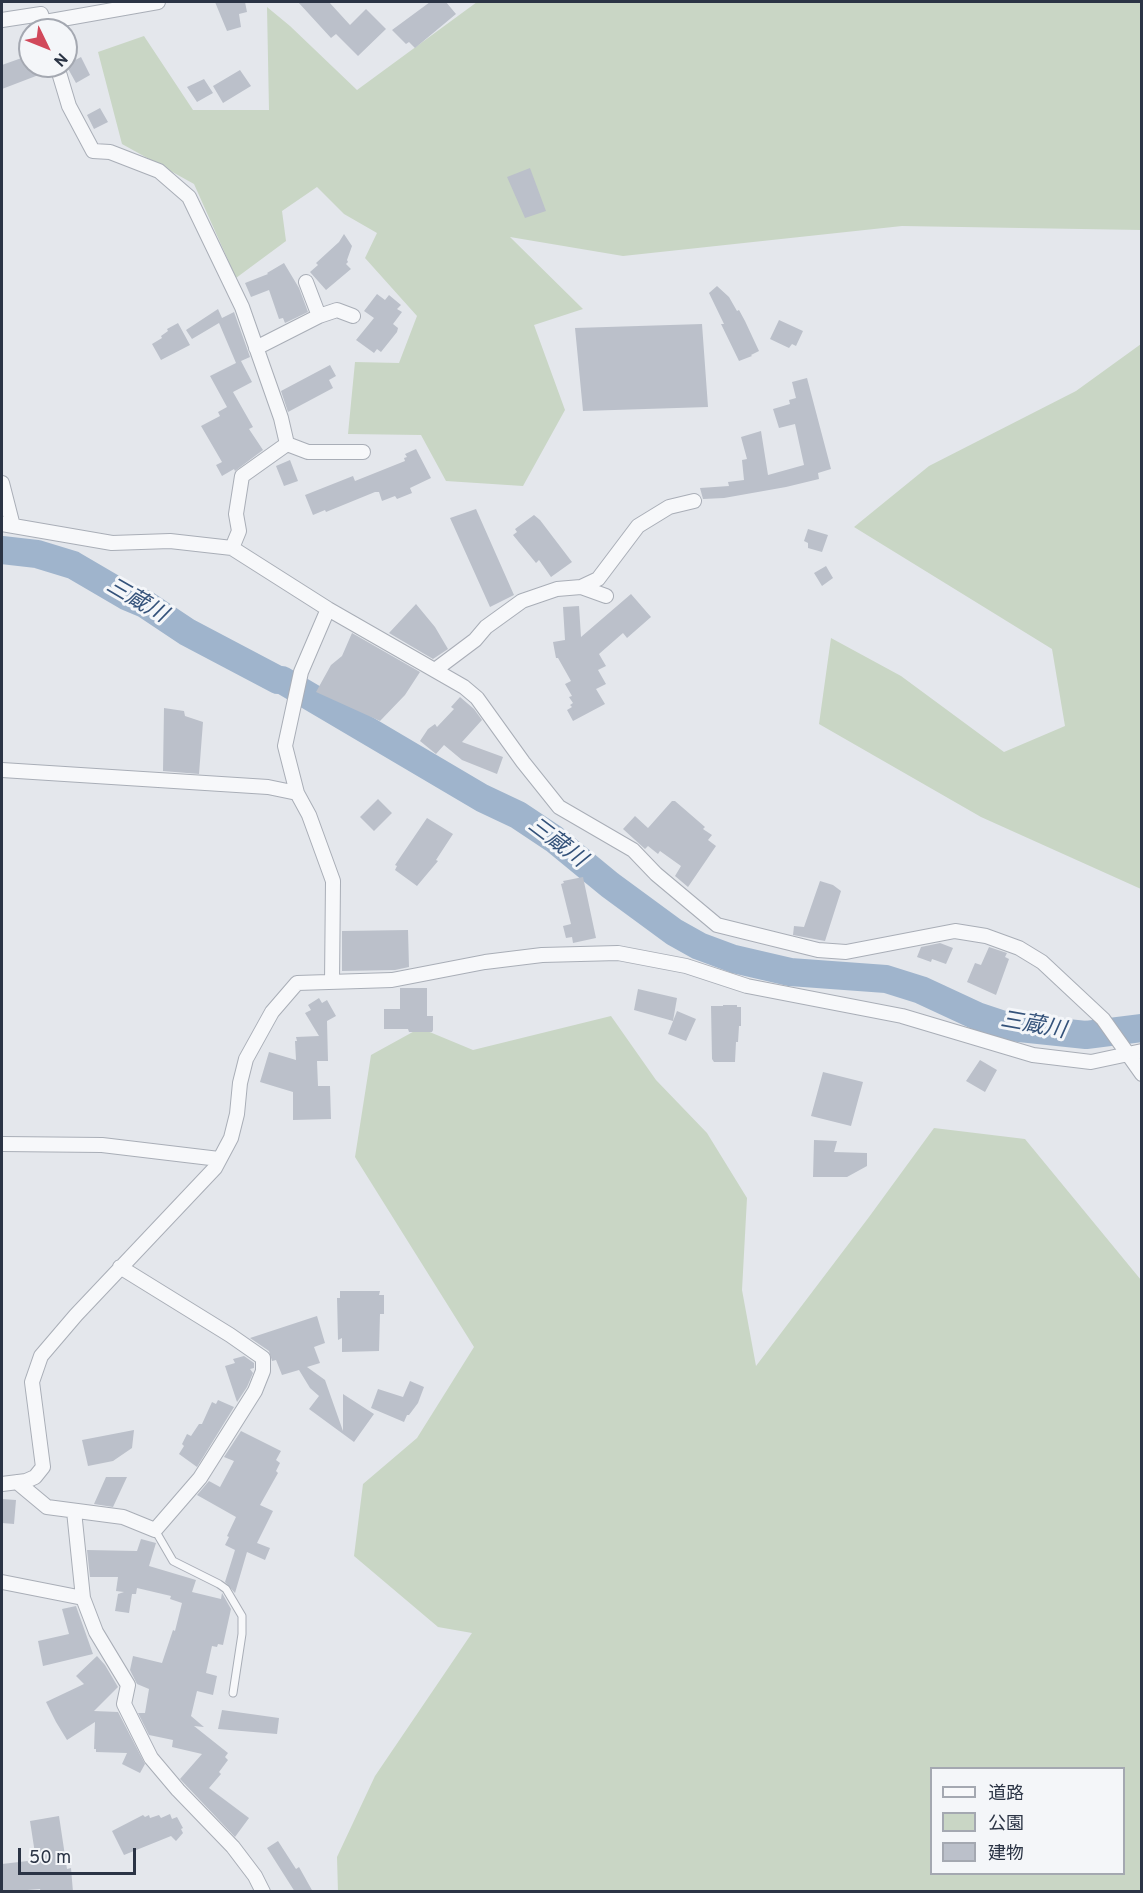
<!DOCTYPE html>
<meta charset="utf-8">
<style>
body{margin:0}
#map{position:relative;width:1143px;height:1893px;overflow:hidden;background:#e4e7ec;font-family:Overpass,"Noto Sans JP",sans-serif}
canvas{display:block}
.frame{position:absolute;inset:0;border:3px solid #2b3445;pointer-events:none}
.legend{position:absolute;left:930px;top:1767px;width:195px;height:108px;box-sizing:border-box;background:#f4f6f9;border:2px solid #a4a8b1;margin:0;padding:8px 10px;list-style:none;font-size:18px;color:#2b3445}
.legend li{display:flex;align-items:center;gap:12px;height:30px}
.legend b{width:30px;border:2px solid #a4a8b1}
.north{position:absolute;left:18px;top:18px;width:60px;height:60px;box-sizing:border-box;background:#f4f6f9;border:2px solid #a4a8b1;border-radius:50%;rotate:133deg;font-size:16px;font-weight:700;line-height:24px;text-align:center;color:#2b3445}
.north::after{content:'';display:block;margin:auto;width:21px;height:27px;background:#d1495b;clip-path:polygon(50% 0,100% 100%,50% 72%,0 100%)}
.scale{position:absolute;left:18px;top:1848px;width:118px;height:27px;box-sizing:border-box;border:3px solid #2b3445;border-top:0;padding-left:8px;font-size:18px;line-height:21px;white-space:nowrap;color:#2b3445;-webkit-text-stroke:4px #f4f6f9;paint-order:stroke}
</style>
<div id="map">
<canvas width="1143" height="1893"></canvas>
<div class="frame"></div>
<ul class="legend">
<li><b style="height:8px;background:#f7f8fa"></b>道路</li>
<li><b style="height:16px;background:#c9d6c5"></b>公園</li>
<li><b style="height:16px;background:#bbc0ca"></b>建物</li>
</ul>
<div class="north">N</div>
<div class="scale">50 m</div>
</div>
<script>
const context = document.querySelector('canvas').getContext('2d');
context.lineJoin = 'round';
function fill(path, color) {
  context.fillStyle = color;
  context.fill(path, 'evenodd');
}
function poly(rows) {
  const path = new Path2D();
  for (const r of rows) {
    path.moveTo(r[0], r[1]);
    for (let i = 2; i < r.length; i += 2) path.lineTo(r[i], r[i + 1]);
  }
  return path;
}
function stroke(path, color, width, dash) {
  context.strokeStyle = color;
  context.lineWidth = width;
  context.lineCap = dash ? 'butt' : 'round';
  context.setLineDash(dash || []);
  context.stroke(path);
}
function write(font, color, halo, rows, align = 'center') {
  context.font = font + ' Overpass,"Noto Sans JP",sans-serif';
  context.lineWidth = 6;
  context.setLineDash([]);
  context.textBaseline = 'middle';
  context.strokeStyle = halo;
  context.fillStyle = color;
  for (const [text, x, y, turn = 0] of rows) {
    context.save();
    context.translate(x, y);
    context.rotate((+turn || 0) * Math.PI / 180);
    context.textAlign = isNaN(turn) ? turn : align;
    if (halo) context.strokeText(text, 0, 0);
    context.fillText(text, 0, 0);
    context.restore();
  }
}
const green = poly([
 [477,2,1141,2,1141,230,902,226,623,256,510,237,583,309,534,325,565,410,523,486,446,481,421,435,348,434,355,362,399,363,417,316,365,258,377,233,344,214,317,187,282,211,286,241,236,278,194,184,122,144,98,52,144,36,193,110,269,110,267,7,290,26,357,90],
 [1141,344,1141,889,981,817,819,724,831,638,901,676,1004,752,1065,726,1052,649,854,527,929,466,1076,391],
 [611,1016,656,1080,707,1133,747,1198,742,1290,756,1366,869,1217,934,1128,1025,1139,1141,1280,1141,1891,338,1892,337,1857,375,1776,472,1633,438,1627,354,1556,363,1484,417,1438,474,1347,355,1157,371,1055,420,1028,473,1050],
 [932,1768,1124,1768,1124,1874,932,1874]
]);
const river = poly([
 [2,550,37,554,73,565,126,596,145,604,187,632,278,680,282,680,482,798,518,815,554,839,610,885,674,932,699,946,734,959,790,972,886,979,921,990,977,1016,1010,1027,1086,1035,1142,1028]
]);
const building = poly([
 [215,2,245,2,247,12,239,14,241,27,227,31],
 [298,2,329,2,350,25,366,9,386,29,358,56,336,34,331,38],
 [430,2,446,2,456,14,415,48,409,42,406,44,392,30],
 [30,55,30,66,48,66,49,71,2,89,2,65],
 [81,57,90,75,76,83,66,65],
 [240,70,251,86,223,103,213,86],
 [204,79,213,93,197,102,187,87],
 [100,108,108,122,94,129,87,115],
 [530,168,546,211,525,218,507,177],
 [344,234,352,246,347,260,348,262,346,264,351,269,326,290,310,272,318,265,316,263,339,242],
 [284,263,299,288,308,312,285,323,283,318,279,319,269,290,251,297,245,283,268,274,267,273],
 [717,286,729,297,737,311,739,310,745,321,759,351,751,355,752,356,739,361,721,324,724,324,709,293],
 [377,294,385,300,389,295,401,305,397,309,402,312,393,324,398,328,397,332,381,352,377,349,374,353,356,340,374,318,364,311],
 [218,309,222,318,234,312,250,357,241,361,252,382,233,392,253,427,249,429,263,450,235,471,234,469,222,476,216,465,222,462,201,426,220,416,218,412,227,407,210,376,236,363,219,323,192,339,186,330],
 [779,320,803,331,796,346,792,344,789,348,770,339],
 [178,323,190,345,161,360,152,344,162,338,161,336,168,331,167,329],
 [702,324,708,407,583,411,575,328],
 [330,365,336,376,329,380,333,388,288,412,281,391],
 [807,378,831,469,818,473,819,479,786,487,724,498,703,499,700,488,729,486,728,482,744,480,742,460,747,459,741,437,761,431,768,475,804,465,795,424,779,428,773,409,790,404,789,400,796,398,792,382],
 [416,449,431,478,410,488,412,493,397,499,395,496,382,501,379,492,375,492,326,512,325,510,313,515,305,495,353,476,355,481,405,461,404,458,407,457,405,454],
 [290,460,298,481,284,486,276,466],
 [476,509,514,595,490,607,450,518],
 [534,515,540,520,572,562,551,577,539,560,536,563,513,535,517,532,515,529],
 [808,529,828,535,822,552,808,548,808,543,804,541],
 [826,566,833,578,822,586,814,573],
 [631,594,651,617,627,638,623,633,599,654,606,666,598,670,606,684,596,689,605,704,573,721,567,710,572,707,570,705,573,703,569,697,572,696,565,684,571,681,558,658,556,658,553,642,565,640,563,607,579,606,581,637],
 [416,604,435,627,448,649,433,659,389,633],
 [352,633,420,672,405,695,380,721,316,692,331,665,342,656],
 [460,697,474,709,482,720,462,742,503,757,497,774,462,760,444,745,436,754,420,741,428,729,435,724,437,727,454,709,451,707],
 [164,708,184,711,185,716,203,722,199,774,163,771],
 [378,799,392,813,374,831,360,817],
 [672,801,675,801,705,827,703,829,712,835,708,840,716,846,688,887,675,876,681,866,660,851,658,854,648,846,645,849,623,829,635,816,648,828],
 [427,818,453,834,436,860,438,861,417,886,395,870,397,866,395,865],
 [583,877,596,938,573,943,572,937,566,938,563,926,571,924,561,884,564,883,563,881],
 [820,881,833,885,841,891,825,941,793,935,794,926,804,927],
 [408,930,409,967,395,970,342,971,342,931],
 [940,943,953,948,946,964,932,959,931,962,917,957,921,947],
 [989,947,1007,953,1005,957,1009,959,996,995,967,982,975,963,981,965],
 [400,988,427,988,427,1016,433,1016,433,1030,432,1032,409,1032,408,1029,384,1029,384,1009,400,1009],
 [638,989,677,998,673,1021,634,1010],
 [319,998,322,1003,327,1000,336,1016,327,1021,328,1061,317,1061,318,1086,330,1086,331,1119,293,1120,293,1092,260,1082,269,1052,296,1060,295,1041,297,1041,296,1037,319,1036,305,1013,311,1010,308,1005],
 [723,1005,737,1005,737,1007,741,1007,741,1026,739,1026,738,1042,736,1042,735,1062,714,1062,712,1059,711,1006,723,1006],
 [677,1011,696,1019,686,1041,668,1034],
 [980,1060,997,1070,985,1092,966,1081],
 [823,1072,863,1082,851,1126,811,1116],
 [814,1140,837,1141,834,1152,867,1153,867,1166,847,1177,813,1177],
 [340,1291,380,1291,379,1295,384,1295,384,1314,380,1314,379,1351,342,1352,342,1338,338,1340,337,1298,340,1298],
 [317,1316,325,1343,314,1347,320,1363,307,1367,325,1380,343,1431,343,1394,374,1414,354,1442,309,1409,319,1396,310,1388,299,1370,282,1375,276,1360,272,1361,269,1351,250,1338],
 [244,1356,254,1363,254,1368,250,1369,253,1373,247,1387,237,1402,225,1366,235,1363,233,1359],
 [410,1381,424,1387,418,1403,409,1415,407,1415,404,1422,371,1408,378,1389,403,1397],
 [218,1400,234,1407,197,1467,179,1454,184,1446,182,1444,187,1434,191,1436,199,1424,202,1424,212,1402,216,1404],
 [134,1430,132,1448,113,1461,88,1466,82,1440],
 [241,1431,281,1451,276,1460,280,1463,276,1471,278,1473,260,1505,273,1511,257,1543,270,1548,265,1560,247,1552,235,1593,225,1582,235,1550,225,1545,229,1537,227,1536,236,1517,197,1495,209,1481,220,1487,234,1461,224,1457],
 [106,1477,127,1477,113,1507,94,1504],
 [2,1499,16,1500,14,1524,2,1523],
 [141,1539,156,1543,149,1566,196,1580,192,1592,221,1599,222,1593,231,1609,223,1645,218,1644,217,1647,212,1646,206,1673,217,1676,213,1695,197,1691,191,1716,204,1727,194,1726,228,1753,225,1757,228,1760,219,1772,221,1774,209,1788,249,1818,235,1837,180,1779,202,1754,172,1747,173,1740,149,1735,138,1713,145,1713,149,1689,137,1684,130,1670,133,1656,162,1663,173,1630,175,1631,182,1603,170,1599,171,1596,137,1588,136,1594,132,1594,129,1613,115,1611,118,1594,124,1592,116,1591,118,1577,90,1577,87,1550,137,1551],
 [76,1606,93,1654,43,1666,38,1641,69,1634,62,1609],
 [97,1656,105,1665,118,1687,94,1711,118,1712,145,1764,140,1773,122,1764,127,1753,96,1752,96,1749,94,1749,95,1722,67,1740,56,1722,46,1702,84,1684,76,1676],
 [222,1710,279,1718,277,1734,218,1729],
 [170,1814,172,1819,177,1817,183,1828,181,1829,183,1833,176,1841,171,1836,124,1855,112,1831,143,1815,145,1817,149,1815,150,1818,159,1815,161,1818],
 [59,1816,67,1869,71,1868,73,1892,41,1892,40,1889,2,1892,2,1864,36,1860,30,1821],
 [278,1841,296,1869,299,1867,313,1892,295,1892,267,1848]
]);
const service = poly([
 [155,1530,173,1561,219,1584,226,1589,242,1616,242,1634,233,1693]
]);
const minor = poly([
 [2,20,41,14,46,28],
 [45,22,158,2],
 [57,66,69,106,93,151,110,152,159,171,189,197,242,307,281,418,287,444,242,476,236,514,239,531,232,548],
 [306,282,319,316],
 [256,348,319,316,337,310,353,316],
 [287,444,308,452,363,452],
 [2,483,13,526],
 [2,524,112,543,170,541,232,548,328,609,464,687,477,698,523,762,559,807,633,850,656,874,717,925,818,950,846,952,955,931,986,936,1019,948,1042,962,1103,1019,1142,1074],
 [581,587,598,579,638,526,669,507,694,501],
 [328,609,301,672,285,746,297,793,309,815,333,881,332,982],
 [435,670,475,640,486,627,522,601,557,589,581,587,606,596],
 [2,770,268,787,297,793],
 [2,1144,102,1145,219,1159],
 [17,1482,47,1507,123,1517,155,1530,200,1478,255,1391,263,1371,263,1358,230,1335,120,1267],
 [2,1484,26,1481,35,1477,43,1467,32,1382,41,1356,76,1315,215,1168,231,1138,237,1114,240,1083,246,1059,272,1012,297,983,392,980,485,962,542,955,618,953,686,966,747,986,902,1016,1033,1055,1091,1062,1142,1051],
 [74,1511,83,1598,96,1632,128,1685,124,1704,151,1758,178,1790,233,1847,255,1876,263,1892],
 [2,1582,83,1598]
]);
const waterNames = [
 ["三蔵川",136,602,30],
 ["三蔵川",556,844,37],
 ["三蔵川",1033,1027,10]
];
fill(green, '#c9d6c5');
stroke(river, '#9fb4cc', 28);
fill(building, '#bbc0ca');
stroke(service, '#a9aeb7', 9);
stroke(minor, '#a9aeb7', 16);
stroke(service, '#f7f8fa', 7);
stroke(minor, '#f7f8fa', 14);
write('italic 22px', '#34527a', '#f4f6f9', waterNames);
</script>
